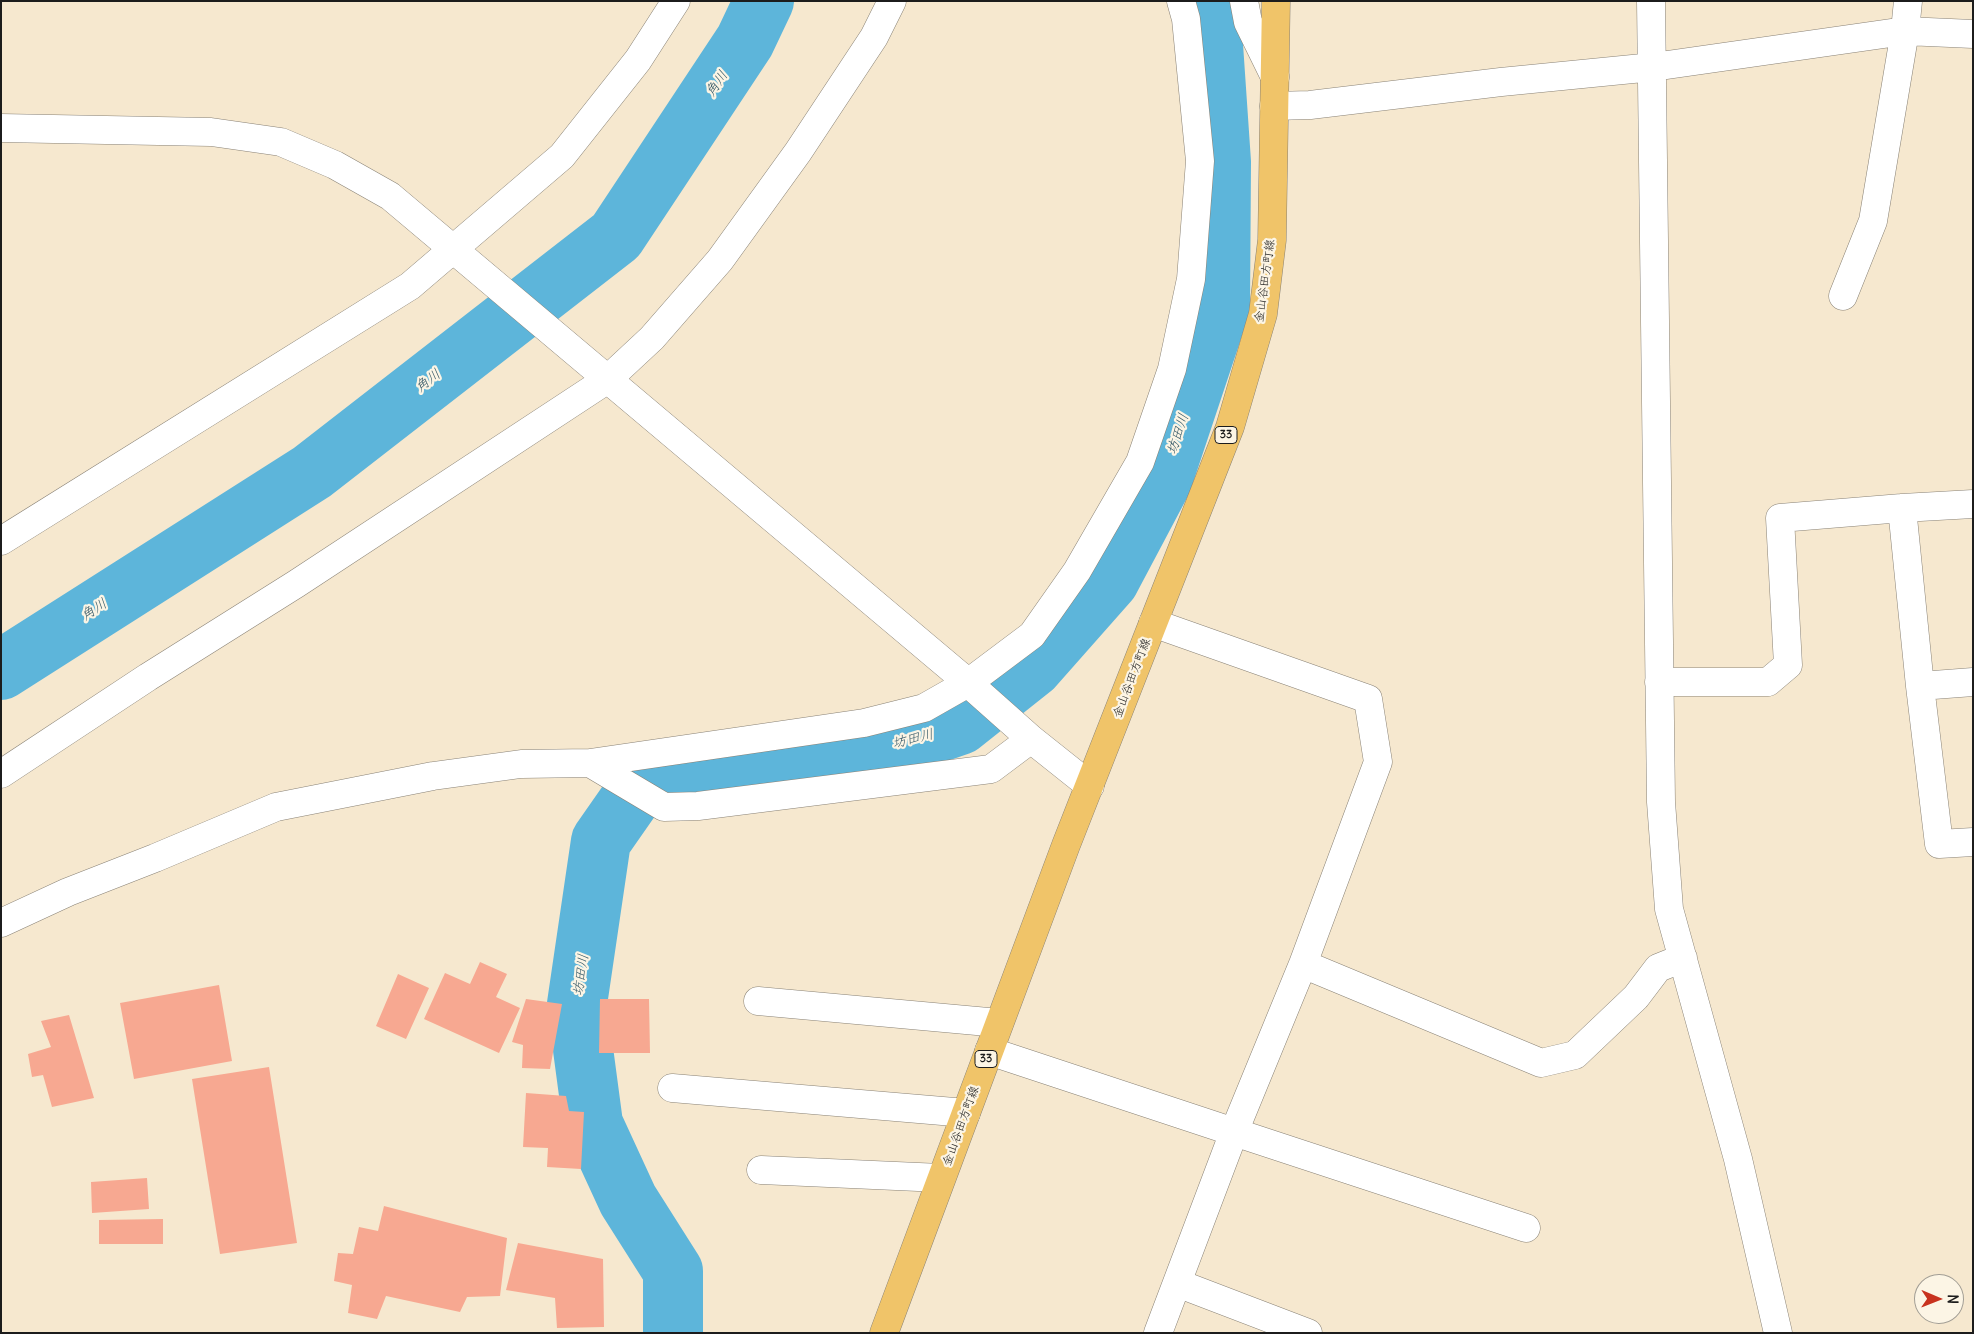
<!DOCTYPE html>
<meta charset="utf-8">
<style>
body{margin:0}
#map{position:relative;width:1974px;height:1334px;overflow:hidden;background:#f6e8cf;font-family:Delius,sans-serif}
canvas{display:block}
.frame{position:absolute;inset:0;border:2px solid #1c1c1c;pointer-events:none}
.north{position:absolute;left:1914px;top:1274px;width:50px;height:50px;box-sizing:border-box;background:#fcf5e5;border:1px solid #a29e95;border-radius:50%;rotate:91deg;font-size:14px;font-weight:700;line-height:20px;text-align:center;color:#1c1c1c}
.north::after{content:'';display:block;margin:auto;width:18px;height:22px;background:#c8321e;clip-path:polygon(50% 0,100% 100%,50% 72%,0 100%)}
</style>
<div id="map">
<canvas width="1974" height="1334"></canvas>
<div class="frame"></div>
<div class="north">N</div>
</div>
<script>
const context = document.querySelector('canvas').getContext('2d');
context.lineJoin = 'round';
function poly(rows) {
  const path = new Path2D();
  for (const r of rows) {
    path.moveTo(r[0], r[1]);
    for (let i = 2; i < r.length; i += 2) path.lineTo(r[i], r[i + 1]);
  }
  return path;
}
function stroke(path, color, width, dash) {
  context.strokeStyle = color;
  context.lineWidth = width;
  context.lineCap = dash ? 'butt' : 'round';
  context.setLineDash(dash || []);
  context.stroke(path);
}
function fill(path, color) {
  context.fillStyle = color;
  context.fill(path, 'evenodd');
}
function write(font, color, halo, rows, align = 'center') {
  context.font = font + ' Delius,"Klee One",sans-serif';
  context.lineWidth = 4.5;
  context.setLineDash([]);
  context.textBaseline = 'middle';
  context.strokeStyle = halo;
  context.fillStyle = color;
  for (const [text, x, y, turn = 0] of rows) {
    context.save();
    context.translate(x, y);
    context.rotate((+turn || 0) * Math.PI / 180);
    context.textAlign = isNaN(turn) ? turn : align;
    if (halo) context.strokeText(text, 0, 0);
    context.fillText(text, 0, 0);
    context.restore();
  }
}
const river = poly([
 [1,670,312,472,616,236,745,41,764,1],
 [673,1333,673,1271,628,1200,593,1124,577,1004,601,841,638,788,680,774,911,742,960,725,1033,667,1109,581,1162,481,1220,307,1221,162,1210,1]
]);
const building = poly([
 [480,962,507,974,496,997,520,1008,499,1053,424,1019,445,973,470,984],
 [398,974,429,988,406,1039,376,1026],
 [219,985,232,1061,134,1079,120,1003],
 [526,999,562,1004,550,1069,522,1068,523,1045,512,1042],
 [600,999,649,999,650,1053,599,1053],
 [69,1015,94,1098,52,1107,43,1075,32,1077,28,1054,51,1047,41,1021],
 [269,1067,297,1243,220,1254,192,1079],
 [526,1093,566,1096,569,1111,584,1112,581,1169,547,1167,548,1148,523,1147],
 [147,1178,149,1209,92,1213,91,1182],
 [384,1206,507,1238,500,1296,467,1297,460,1312,386,1296,377,1319,348,1313,352,1285,334,1281,338,1253,353,1254,359,1227,378,1231],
 [163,1219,163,1244,99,1244,99,1220],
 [518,1243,603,1259,604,1327,557,1328,555,1298,506,1290]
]);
const minor = poly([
 [1244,1,1248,22,1275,77],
 [1651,1,1661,802,1669,909,1738,1159,1778,1333],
 [1274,106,1310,105,1501,82,1653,67,1905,31,1973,34],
 [1,128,211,132,281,142,335,165,390,196,959,675,1031,739,1090,786],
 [1843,296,1873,221,1905,31,1908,1],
 [1,541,410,286,562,156,638,60,676,1],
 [1153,623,1368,699,1378,762,1303,964],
 [1659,682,1768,682,1788,665,1780,518,1902,508],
 [1973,682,1920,686,1939,844,1973,842],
 [1920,686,1902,508,1973,504],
 [590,763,864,723,924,708,968,683,1032,635,1077,571,1140,462,1172,369,1191,279,1200,161,1186,19,1181,1],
 [1,774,148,677,296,584,608,379,652,338,720,260,798,152,874,37,892,1],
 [1,923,68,892,155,858,276,807,433,776,521,764,590,763,664,807,698,806,991,769,1031,739],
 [758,1001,999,1023],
 [989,1051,1234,1132,1158,1333],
 [672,1088,966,1113],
 [761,1170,941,1178],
 [1526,1228,1234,1132,1303,964,1541,1063,1575,1055,1636,997,1658,968,1683,958],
 [1177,1283,1308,1333]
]);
const major = poly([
 [884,1333,1066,845,1230,427,1263,314,1272,240,1276,1]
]);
const shields = [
 [1226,435,22],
 [986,1059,22]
];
const shieldNames = [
 ["33",1226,435],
 ["33",986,1059]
];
const streetNames = [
 ["金山谷田方町線",1265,281,-82],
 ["金山谷田方町線",1132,678,-69],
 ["金山谷田方町線",961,1126,-70]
];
const waterNames = [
 ["角川",717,84,-56],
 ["角川",428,381,-38],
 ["坊田川",1178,434,-72],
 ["角川",94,610,-33],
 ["坊田川",913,739,-14],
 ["坊田川",581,975,-82]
];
stroke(river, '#5db5da', 60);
fill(building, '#f7a891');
stroke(minor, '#898276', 29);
stroke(major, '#898276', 29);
stroke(minor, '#fff', 28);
stroke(major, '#f0c469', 28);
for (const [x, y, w] of shields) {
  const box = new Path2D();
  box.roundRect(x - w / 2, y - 8.5, w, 17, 4);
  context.fillStyle = '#fcf5e5';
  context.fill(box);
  stroke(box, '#1c1c1c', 1);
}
write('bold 11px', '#1c1c1c', null, shieldNames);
write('12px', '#1c1c1c', '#fcf5e5', streetNames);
write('italic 14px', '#365968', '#fcf5e5', waterNames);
</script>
